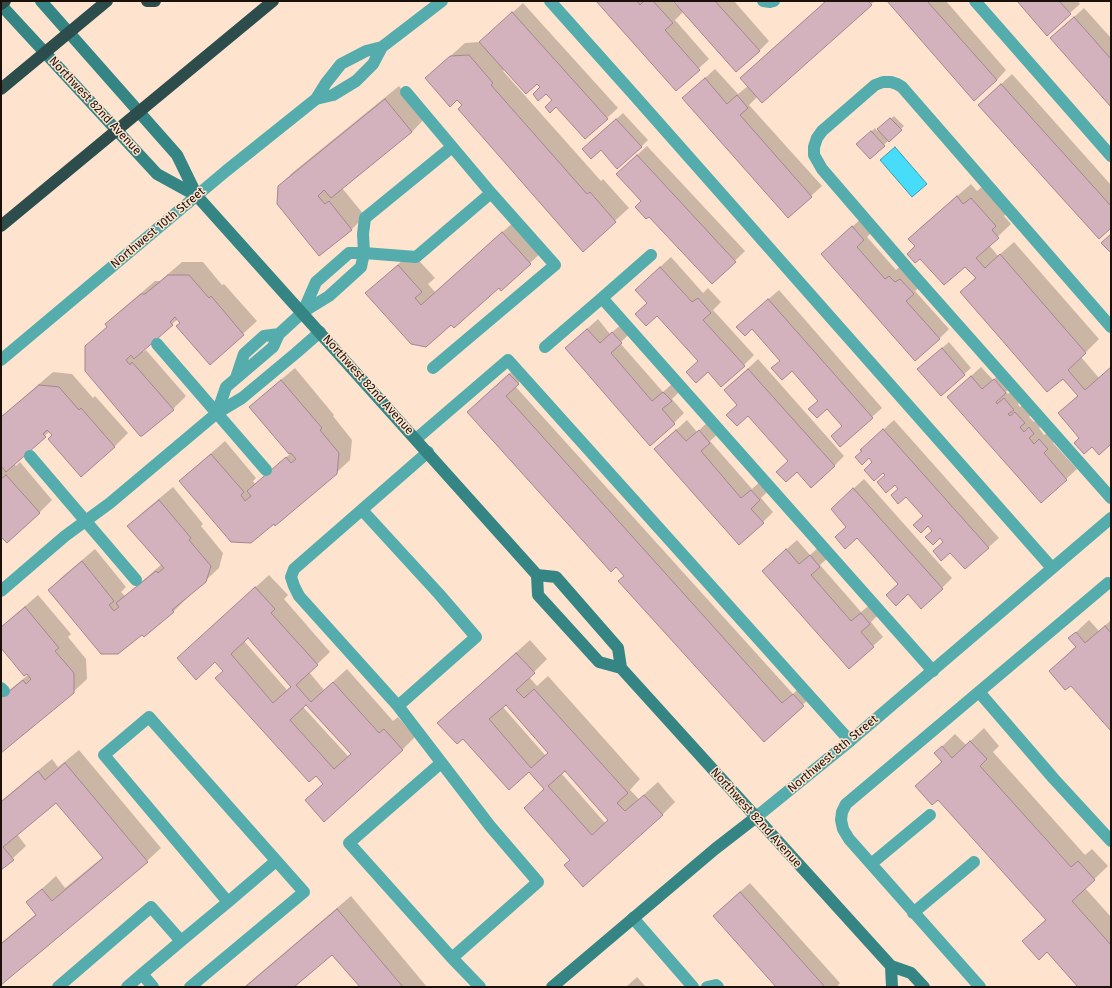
<!DOCTYPE html>
<style>
body{margin:0}
#map{position:relative;width:1112px;height:988px;overflow:hidden;background:#fee4cf;font-family:"Fira Sans",sans-serif}
canvas{display:block}
.frame{position:absolute;inset:0;border:2px solid #1a110a;pointer-events:none}
</style>
<div id="map">
<canvas width="1112" height="988"></canvas>
<div class="frame"></div>
</div>
<script>
const context = document.querySelector('canvas').getContext('2d');
context.lineJoin = 'round';
function fill(path, color) {
  context.fillStyle = color;
  context.fill(path, 'evenodd');
}
function poly(rows) {
  const path = new Path2D();
  for (const r of rows) {
    path.moveTo(r[0], r[1]);
    for (let i = 2; i < r.length; i += 2) path.lineTo(r[i], r[i + 1]);
  }
  return path;
}
function stroke(path, color, width, dash) {
  context.strokeStyle = color;
  context.lineWidth = width;
  context.lineCap = dash ? 'butt' : 'round';
  context.setLineDash(dash || []);
  context.stroke(path);
}
function write(font, color, halo, rows, align = 'center') {
  context.font = font + ' "Fira Sans",sans-serif';
  context.lineWidth = 3;
  context.setLineDash([]);
  context.textBaseline = 'middle';
  context.strokeStyle = halo;
  context.fillStyle = color;
  for (const [text, x, y, turn = 0] of rows) {
    context.save();
    context.translate(x, y);
    context.rotate((+turn || 0) * Math.PI / 180);
    context.textAlign = isNaN(turn) ? turn : align;
    if (halo) context.strokeText(text, 0, 0);
    context.fillText(text, 0, 0);
    context.restore();
  }
}
const water = poly([
 [895,147,927,184,912,197,880,160,895,147]
]);
const shadow = poly([
 [598,1,672,1,676,5,677,4,675,1,734,1,769,41,759,51,684,11,675,20,709,59,676,89],
 [827,1,875,1,758,96,749,105,822,186,788,217,694,88,715,69,738,94,748,86,741,78],
 [888,1,946,1,1006,70,997,80],
 [1018,1,1078,1,1080,4,1070,13],
 [523,3,618,108,585,138,553,100,537,83,505,69,503,71,601,181,603,179,629,208,583,250,463,105,457,99,426,78,465,43,480,42],
 [1084,8,1111,38,1111,106,1062,28],
 [1012,74,1111,185,1111,226,979,105],
 [399,86,425,118,412,132,342,188,365,216,352,229,320,255,279,186,292,173],
 [623,113,648,140,641,147,590,142],
 [894,116,904,126,870,158,858,144,875,128,877,131],
 [647,146,745,251,712,283,642,201,627,164],
 [971,184,977,191,984,185,1008,212,1004,216,1011,224,989,245,998,256,1014,242,1099,339,1081,357,1099,378,1111,367,1111,443,1092,445,1080,437,1059,413,1078,395,1063,377,961,292,976,277,965,265,916,246,909,239,922,226],
 [1065,366,1070,372,1069,373],
 [863,217,874,230,867,237,896,270,900,266,923,284,915,291,949,329,939,339,822,254],
 [516,220,544,250,530,263,451,324,367,294,411,252,435,278,428,284,435,292],
 [671,257,703,293,708,288,721,302,713,310,754,355,744,365,648,303,646,280],
 [182,262,203,262,222,285,224,284,257,321,210,364,178,319,142,350,143,352,146,350,186,396,173,409,86,346,108,326,107,324,120,311,155,281,160,281],
 [779,290,882,408,872,417,843,426,827,408,810,409,818,400,792,370,773,368,781,360,748,317],
 [598,319,610,334,623,323,631,332,620,343,663,392,674,382,681,390,672,399,684,413,674,423,566,348],
 [949,342,971,368,941,395,925,363],
 [758,359,844,456,834,466,789,461,749,415,727,415,738,404,725,390],
 [519,365,528,374,515,386,793,694,803,684,813,695,764,741,478,402],
 [981,367,993,380,1004,370,1015,382,1006,392,1008,394,1014,389,1023,399,1018,404,1020,407,1025,403,1034,412,1029,417,1034,422,1039,418,1044,423,1039,428,1044,435,1050,430,1058,438,1053,443,1077,469,1041,502,959,387],
 [295,368,334,415,333,416,352,440,350,460,336,473,275,524,180,481,194,468,225,441,256,478,253,481,255,484,290,454,251,407,264,394],
 [53,372,72,374,93,398,95,396,128,433,115,446,81,475,50,431,14,464,16,466,20,462,52,500,39,513,1,536,1,417],
 [687,420,697,432,709,421,720,432,710,441,752,489,762,480,770,489,761,498,773,512,763,522,666,439],
 [894,420,999,538,965,568,944,541,933,531,924,516,906,495,861,450],
 [864,479,952,578,942,588,899,584,847,526,842,499],
 [173,487,203,524,201,526,223,553,219,568,205,581,186,597,187,598,174,611,144,636,49,590,62,577,95,549,126,587,121,592,125,596,162,564,129,526,142,513],
 [797,540,810,555,820,546,830,556,820,565,861,612,871,604,880,613,871,622,883,637,873,646,773,561],
 [269,575,288,595,284,599,330,652,309,672,324,690,347,669,393,721,398,717,415,737,402,750,306,800,324,783,224,671,215,661,178,658],
 [248,637,291,686,287,690,244,641],
 [306,703,352,753,348,756,303,707],
 [38,595,71,634,68,637,86,659,87,679,73,692,1,752,1,697,28,675,1,647,1,627],
 [1089,620,1099,631,1111,620,1111,729,1071,684,1050,671,1076,646,1070,638],
 [530,640,547,659,529,677,537,686,548,676,640,779,630,790,639,799,658,782,675,802,662,815,571,859,545,788,529,770,452,710],
 [506,703,549,752,545,755,502,706],
 [565,770,609,819,605,823,561,773],
 [984,728,999,746,993,752,1085,855,1092,849,1108,866,1085,888,1111,917,1111,987,1080,987,1047,951,1024,941,1046,919,938,799,916,786,942,761,935,753,955,734,966,745],
 [79,750,161,848,147,861,1,984,1,943,36,914,27,902,56,876,65,888,103,857,57,801,17,834,26,846,1,869,1,801,52,759,58,767],
 [750,883,840,983,837,987,778,987,724,906],
 [351,896,427,987,361,987,332,953,294,987,244,987],
 [637,977,646,987,626,987]
]);
const building = poly([
 [596,1,637,1,640,5,644,1,653,1,673,23,665,30,700,70,676,91,596,1],
 [673,1,715,1,760,51,736,72,673,1],
 [826,1,868,1,872,5,762,103,740,78,826,1],
 [887,1,927,1,997,80,974,101,887,1],
 [1017,1,1059,1,1071,14,1047,36,1017,1],
 [512,12,608,119,585,139,556,107,550,113,545,107,552,100,546,94,538,101,533,94,540,87,537,84,526,94,479,42,512,12],
 [1074,17,1111,59,1111,107,1050,38,1074,17],
 [469,55,493,83,491,85,587,194,590,192,616,222,583,252,458,109,462,105,457,100,450,107,425,78,450,56,469,55],
 [705,78,727,104,737,95,748,108,740,115,812,197,788,218,682,98,705,78],
 [1001,84,1111,206,1111,228,1099,239,978,105,1001,84],
 [385,99,412,132,331,198,324,190,318,196,325,204,329,201,352,230,319,256,277,204,278,186,385,99],
 [890,118,902,130,889,142,877,129,890,118],
 [616,119,642,147,617,169,601,150,591,159,582,149,616,119],
 [871,131,885,146,870,159,856,144,871,131],
 [637,155,736,262,712,284,649,217,646,219,635,207,641,201,616,174,637,155],
 [957,196,963,204,971,198,996,226,992,230,999,238,976,258,985,268,1000,254,1086,353,1068,370,1085,390,1111,367,1111,444,1099,455,1092,447,1084,454,1074,443,1079,438,1058,413,1078,396,1063,379,1047,392,960,292,976,278,965,267,944,285,920,259,915,263,907,254,915,246,908,239,957,196],
 [852,226,864,240,857,247,885,279,889,276,895,282,900,279,914,294,906,301,940,339,915,361,821,254,852,226],
 [502,232,531,264,501,291,499,288,454,328,451,325,426,347,411,344,365,293,398,265,422,292,415,298,421,305,502,232],
 [1111,234,1111,253,1101,243,1111,234],
 [660,267,692,302,698,298,711,313,703,320,745,366,721,387,708,372,696,383,686,372,698,361,657,316,646,326,635,314,647,303,635,290,660,267],
 [168,275,189,275,209,298,211,296,244,335,210,365,176,326,180,323,175,317,170,322,173,325,134,359,131,355,126,360,130,365,132,362,174,410,142,436,140,436,85,371,85,346,107,327,105,324,141,294,145,294,168,275],
 [768,299,873,418,840,447,831,436,842,426,827,409,817,418,808,409,818,401,792,371,782,380,771,368,780,361,752,329,745,336,736,327,768,299],
 [587,329,600,343,612,332,622,343,611,353,652,401,663,392,672,401,662,409,675,424,650,446,565,348,587,329],
 [942,348,965,375,941,396,917,369,942,348],
 [748,369,835,466,811,488,797,472,786,482,776,472,788,461,748,416,737,426,726,415,737,405,724,390,748,369],
 [509,374,519,384,506,396,782,703,793,694,804,706,764,742,618,581,624,576,616,567,611,572,467,412,509,374],
 [971,376,982,389,994,379,1006,393,996,402,997,404,1004,398,1014,410,1008,414,1010,416,1015,412,1025,423,1020,427,1024,432,1029,427,1034,434,1029,438,1034,444,1039,439,1048,449,1044,453,1067,480,1041,503,947,397,971,376],
 [281,380,322,428,320,430,339,453,337,474,275,526,274,524,251,543,231,542,179,481,211,454,244,492,241,495,245,501,251,496,247,491,286,457,291,463,296,459,291,453,289,454,249,407,281,380],
 [39,385,59,387,79,410,81,408,115,447,81,477,48,439,52,435,47,430,43,434,46,437,6,472,2,467,1,468,1,417,39,385],
 [883,429,989,548,965,569,950,553,941,561,933,551,943,542,940,538,933,545,925,537,932,531,928,526,921,533,913,525,923,516,906,497,898,504,891,495,898,489,895,485,886,493,877,482,885,475,883,473,874,481,864,470,872,462,869,458,862,465,855,457,862,451,860,450,883,429],
 [676,430,686,441,699,430,710,443,701,451,741,498,751,490,760,500,751,509,764,523,739,545,654,449,676,430],
 [6,475,40,513,7,543,1,537,1,477,2,478,6,475],
 [853,488,943,589,921,609,908,594,896,606,886,595,898,584,857,538,845,549,835,537,846,527,831,509,853,488],
 [159,500,191,538,189,540,211,566,206,582,172,610,174,612,144,637,142,635,118,654,101,654,48,590,82,561,114,601,109,605,114,611,119,607,116,603,156,571,158,573,164,568,127,526,159,500],
 [786,549,799,564,810,555,820,567,811,575,851,621,861,613,870,624,861,632,874,647,849,669,762,571,786,549],
 [255,587,275,609,271,613,318,665,296,685,311,702,333,682,379,733,384,729,403,750,324,822,305,800,323,784,316,776,309,782,215,678,223,671,215,662,196,680,177,658,255,587],
 [248,638,291,687,273,703,231,654,248,638],
 [306,705,351,754,334,769,290,720,306,705],
 [25,607,59,648,55,651,74,673,74,693,1,753,1,698,23,680,26,684,31,679,27,674,24,676,1,648,1,627,25,607],
 [1105,626,1111,633,1111,731,1071,686,1065,690,1049,671,1076,647,1068,638,1076,632,1085,643,1105,626],
 [516,653,535,673,516,690,524,698,534,689,628,793,617,803,625,811,644,795,663,815,583,887,564,865,570,860,524,808,544,789,529,772,509,790,463,739,457,744,437,723,516,653],
 [506,705,548,753,531,768,489,719,506,705],
 [565,771,608,820,592,835,548,786,565,771],
 [970,741,987,759,980,766,1071,867,1078,861,1095,880,1072,901,1111,945,1111,987,1078,987,1047,952,1039,960,1022,941,1046,920,938,800,932,805,915,786,942,762,934,753,942,746,952,758,970,741],
 [65,763,148,862,1,985,1,944,36,915,26,902,42,889,52,901,103,858,56,803,3,847,14,860,1,870,1,802,38,771,45,780,65,763],
 [740,892,825,987,776,987,713,916,740,892],
 [337,909,403,987,360,987,332,955,294,987,245,987,337,909]
]);
const lane = poly([
 [550,1,634,95,1052,568],
 [763,1,770,2,774,1],
 [975,1,1111,156],
 [406,92,491,193,555,265,433,368],
 [602,298,651,255],
 [303,312,316,282,349,253,364,253,416,257,491,193],
 [1111,327,902,87,897,84,891,82,883,82,875,85,822,131,817,138,814,147,814,155,822,169,910,271,1111,498],
 [157,344,266,470],
 [545,347,602,298,933,671],
 [236,378,244,354,264,336,279,334],
 [217,413,226,387,273,347,279,334,303,312,329,296,361,267,364,253,363,234,365,218,452,147],
 [416,439,508,360,850,741],
 [428,452,294,569,291,577,294,586,299,596,398,706,490,826,538,882,452,958,480,987],
 [30,456,136,580],
 [362,510,439,594,476,637,398,706],
 [1,591,65,536,110,503,217,413,242,398,296,353,320,332],
 [1,688,4,691],
 [979,692,1054,779,1111,841],
 [441,763,349,843,452,958],
 [871,864,930,815],
 [228,902,276,861],
 [913,913,974,862],
 [633,918,693,987],
 [142,974,181,941],
 [58,987,151,907,181,941,228,902,104,755,149,717,304,892,190,987],
 [127,987,142,974,153,987],
 [707,987,716,985,718,987],
 [980,987,849,839,843,829,841,820,842,812,846,804,1108,583]
]);
const street = poly([
 [316,99,333,95,356,81,373,64,382,47],
 [1,360,226,171,316,99,326,83,341,64,366,51,382,47,442,1],
 [755,818,850,741,1111,518]
]);
const secondary = poly([
 [41,1,177,155,197,196,537,575],
 [1,5,157,174,197,196],
 [621,668,618,648,556,577,537,575,538,595,599,662,621,668,891,966],
 [552,987,715,849,755,818],
 [892,987,891,966,911,973,924,987]
]);
const highway = poly([
 [147,1,155,1],
 [1,4,5,1],
 [1,89,107,1],
 [1,226,273,1]
]);
const streetNames = [
 ["Northwest 82nd Avenue",95,106,47],
 ["Northwest 10th Street",158,228,-40],
 ["Northwest 82nd Avenue",368,385,48],
 ["Northwest 8th Street",833,754,-40],
 ["Northwest 82nd Avenue",756,818,48]
];
fill(water, '#47dcf9');
stroke(water, '#3a9fb1', 1);
fill(shadow, '#0003');
fill(building, '#d3b2be');
stroke(building, '#a48590', 1);
stroke(lane, '#54adac', 12);
stroke(street, '#54adac', 12);
stroke(secondary, '#358585', 12);
stroke(highway, '#2d4d4d', 12);
write('12px', '#1a110a', '#fee4cf', streetNames);
</script>
